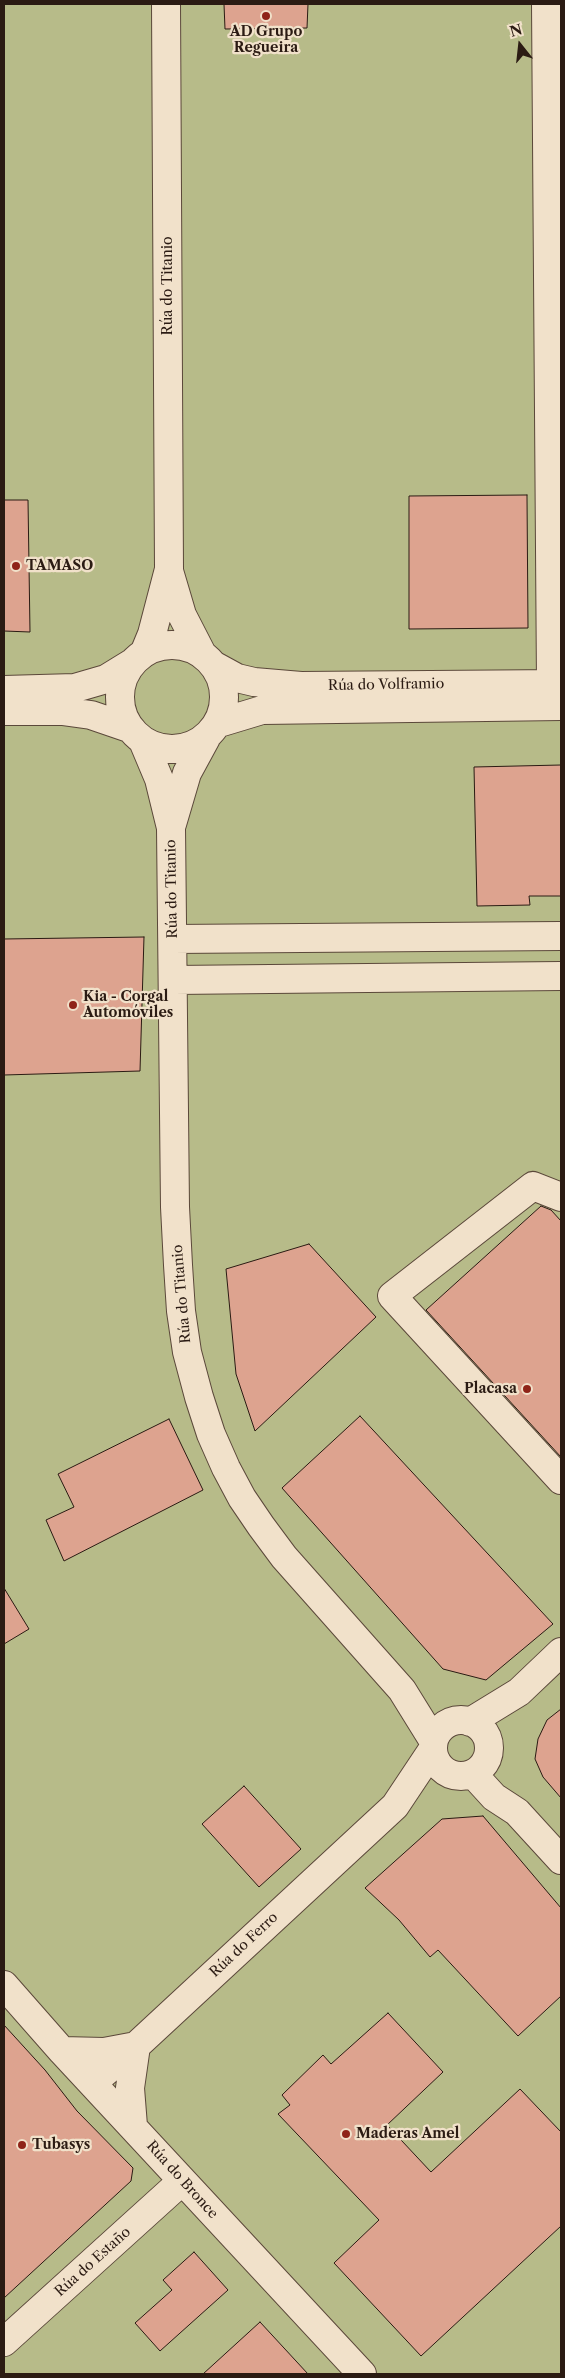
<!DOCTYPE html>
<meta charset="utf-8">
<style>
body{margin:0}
#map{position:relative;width:565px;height:2378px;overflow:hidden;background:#ead1ad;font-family:"Libre Caslon Text",serif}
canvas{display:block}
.frame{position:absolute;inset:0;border:5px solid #2b1b13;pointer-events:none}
.north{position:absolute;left:495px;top:20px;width:50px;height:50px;-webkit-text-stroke:4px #f1e1ca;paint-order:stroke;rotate:344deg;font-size:14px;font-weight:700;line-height:20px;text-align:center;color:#2b1b13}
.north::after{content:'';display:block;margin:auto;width:18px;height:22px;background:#2b1b13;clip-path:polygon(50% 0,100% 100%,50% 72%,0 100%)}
</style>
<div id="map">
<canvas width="565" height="2378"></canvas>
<div class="frame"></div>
<div class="north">N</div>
</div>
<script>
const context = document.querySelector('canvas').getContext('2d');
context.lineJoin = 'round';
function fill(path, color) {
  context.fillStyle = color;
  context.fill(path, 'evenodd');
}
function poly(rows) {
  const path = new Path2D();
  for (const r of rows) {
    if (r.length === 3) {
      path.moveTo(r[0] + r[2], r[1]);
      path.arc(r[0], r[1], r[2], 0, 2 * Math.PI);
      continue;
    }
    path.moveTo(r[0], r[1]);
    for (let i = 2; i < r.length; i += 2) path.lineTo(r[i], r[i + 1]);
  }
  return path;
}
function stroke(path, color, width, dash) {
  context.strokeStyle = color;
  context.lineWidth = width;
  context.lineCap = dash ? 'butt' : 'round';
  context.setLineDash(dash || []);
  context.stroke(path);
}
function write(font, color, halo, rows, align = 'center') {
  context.font = font + ' "Libre Caslon Text",serif';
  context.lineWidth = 4.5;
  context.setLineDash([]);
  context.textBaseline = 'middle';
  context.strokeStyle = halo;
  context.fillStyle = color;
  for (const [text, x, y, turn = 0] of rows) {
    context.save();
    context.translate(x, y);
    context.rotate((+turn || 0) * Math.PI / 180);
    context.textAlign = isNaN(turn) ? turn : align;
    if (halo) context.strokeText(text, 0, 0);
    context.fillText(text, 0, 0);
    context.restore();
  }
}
const green = poly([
 [4,4,561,4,561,2374,4,2374]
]);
const building = poly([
 [224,4,308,4,307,28,225,29,224,4],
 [527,495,528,628,409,629,409,496,527,495],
 [4,500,28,500,30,632,4,631,4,500],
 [561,765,561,896,529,896,530,905,477,906,474,767,561,765],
 [144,937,140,1071,4,1075,4,939,144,937],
 [541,1206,551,1210,561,1221,561,1457,426,1310,541,1206],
 [309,1244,376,1317,255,1431,236,1374,226,1269,309,1244],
 [360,1416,553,1624,486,1680,443,1669,282,1488,360,1416],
 [169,1419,203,1490,64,1561,46,1520,74,1507,58,1474,169,1419],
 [4,1588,29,1629,4,1644,4,1588],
 [561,1709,561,1798,543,1777,535,1759,538,1739,547,1720,561,1709],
 [244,1786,301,1849,259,1887,202,1824,244,1786],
 [483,1816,561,1908,561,1996,518,2036,438,1950,430,1957,399,1920,365,1888,442,1819,483,1816],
 [388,2013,443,2072,387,2125,431,2172,520,2089,561,2132,561,2226,421,2356,334,2263,379,2220,278,2114,290,2105,282,2095,323,2055,331,2064,388,2013],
 [4,2025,45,2070,77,2111,133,2168,131,2181,4,2298,4,2025],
 [194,2252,228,2290,160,2351,135,2323,172,2290,163,2280,194,2252],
 [260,2322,308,2374,203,2374,260,2322]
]);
const minor = poly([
 [546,4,551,684],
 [169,571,182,615,201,652],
 [172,697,52],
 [145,651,152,634,169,569,166,4],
 [215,666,237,678,254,682,301,686,561,684],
 [4,690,75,688,106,679,132,663],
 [4,711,62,711,91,715,129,728],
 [219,723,262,710,561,706],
 [143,741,159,779,171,828,175,1207,178,1265,181,1311,187,1352,199,1397,211,1434,226,1468,242,1498,261,1526,284,1557,402,1690,433,1740],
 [172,824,187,773,206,738],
 [173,939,561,936],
 [174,980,561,976],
 [561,1197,533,1186,392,1296,561,1480],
 [461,1748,28],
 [470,1722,519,1692,561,1652],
 [473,1774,494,1797,517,1812,561,1860],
 [4,1985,62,2051,362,2374],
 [62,2051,104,2052,136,2046,130,2088,133,2126],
 [92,2083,136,2046,395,1806,433,1749],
 [4,2342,182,2181]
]);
const markers = [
 [266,16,5,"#8f2418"],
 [16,566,5,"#8f2418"],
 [73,1005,5,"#8f2418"],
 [527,1389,5,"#8f2418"],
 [346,2134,5,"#8f2418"],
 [22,2145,5,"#8f2418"]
];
const poiNames = [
 ["AD Grupo",266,32,"center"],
 ["Regueira",266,48,"center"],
 ["TAMASO",26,566],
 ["Kia - Corgal",83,997],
 ["Automóviles",83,1013],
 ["Placasa",517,1389,"right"],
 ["Maderas Amel",356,2134],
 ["Tubasys",32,2145]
];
const streetNames = [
 ["Rúa do Titanio",168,286,-90],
 ["Rúa do Volframio",386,685,-1],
 ["Rúa do Titanio",172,889,-91],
 ["Rúa do Titanio",182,1294,-95],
 ["Rúa do Ferro",244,1945,-43],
 ["Rúa do Bronce",182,2180,48],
 ["Rúa do Estaño",93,2262,-42]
];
fill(green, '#b7bb89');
fill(building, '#dda38f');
stroke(building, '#2b1b13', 1);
stroke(minor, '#5b483a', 30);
stroke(minor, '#f1e1ca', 28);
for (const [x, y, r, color] of markers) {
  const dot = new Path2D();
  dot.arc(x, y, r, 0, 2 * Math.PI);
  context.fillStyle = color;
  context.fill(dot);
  stroke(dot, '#f1e1ca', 2);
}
write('bold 14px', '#2b1b13', '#f1e1ca', poiNames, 'left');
write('14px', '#2b1b13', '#f1e1ca', streetNames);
</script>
